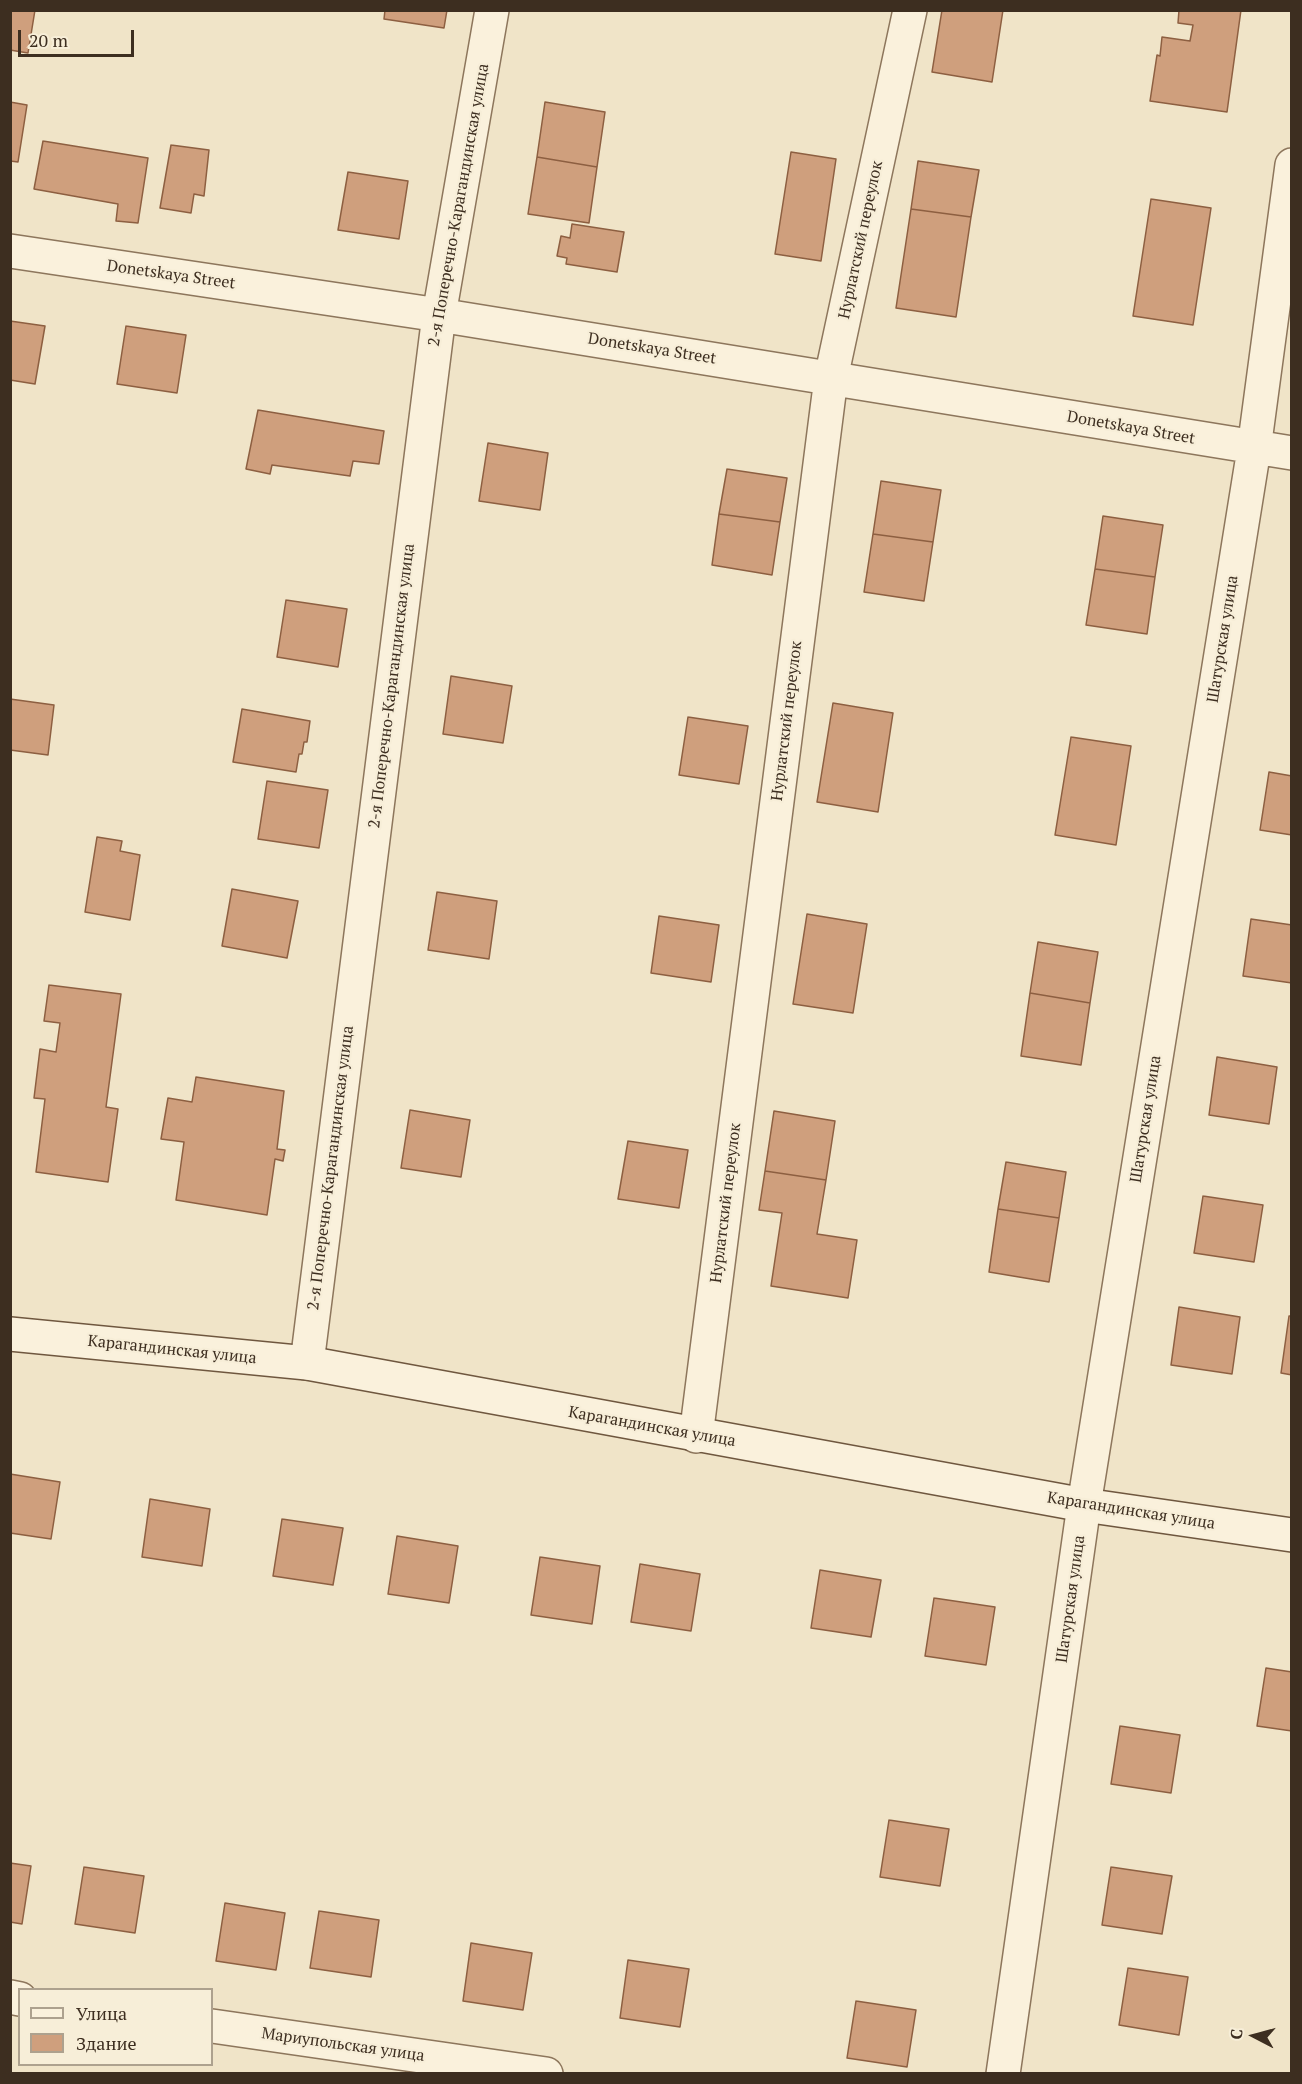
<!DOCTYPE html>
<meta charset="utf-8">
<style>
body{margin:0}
#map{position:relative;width:1302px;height:2084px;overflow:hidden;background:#f0e4c8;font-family:"PT Serif",serif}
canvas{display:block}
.frame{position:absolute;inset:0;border:12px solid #3d2e20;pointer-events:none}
.legend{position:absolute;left:18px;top:1988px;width:195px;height:78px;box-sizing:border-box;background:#f7eed8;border:2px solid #ada18e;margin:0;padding:8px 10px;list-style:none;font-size:18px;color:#3d2e20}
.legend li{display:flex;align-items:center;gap:12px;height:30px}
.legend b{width:30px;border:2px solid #ada18e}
.north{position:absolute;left:1224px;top:2006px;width:60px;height:60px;-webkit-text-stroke:4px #f7eed8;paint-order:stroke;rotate:276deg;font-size:16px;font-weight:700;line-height:24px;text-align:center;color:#3d2e20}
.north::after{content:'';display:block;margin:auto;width:21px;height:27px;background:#3d2e20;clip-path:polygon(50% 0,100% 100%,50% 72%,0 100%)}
.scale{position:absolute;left:18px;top:30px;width:116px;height:27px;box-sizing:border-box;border:3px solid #3d2e20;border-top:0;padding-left:8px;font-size:18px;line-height:21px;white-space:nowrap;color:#3d2e20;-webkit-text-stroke:4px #f7eed8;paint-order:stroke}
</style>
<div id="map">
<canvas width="1302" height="2084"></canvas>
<div class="frame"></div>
<ul class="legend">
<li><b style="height:8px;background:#faf1dc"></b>Улица</li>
<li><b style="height:16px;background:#cf9f7d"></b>Здание</li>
</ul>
<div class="north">С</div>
<div class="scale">20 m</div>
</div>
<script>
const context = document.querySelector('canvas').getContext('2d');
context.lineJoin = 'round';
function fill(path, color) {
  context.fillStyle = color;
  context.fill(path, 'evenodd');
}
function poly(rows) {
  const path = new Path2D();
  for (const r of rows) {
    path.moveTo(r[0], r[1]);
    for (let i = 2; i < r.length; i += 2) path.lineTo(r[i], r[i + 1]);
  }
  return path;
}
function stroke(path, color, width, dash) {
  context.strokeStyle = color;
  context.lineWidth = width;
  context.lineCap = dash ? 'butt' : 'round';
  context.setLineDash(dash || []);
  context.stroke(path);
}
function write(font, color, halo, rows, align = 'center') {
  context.font = font + ' "PT Serif",serif';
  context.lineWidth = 4.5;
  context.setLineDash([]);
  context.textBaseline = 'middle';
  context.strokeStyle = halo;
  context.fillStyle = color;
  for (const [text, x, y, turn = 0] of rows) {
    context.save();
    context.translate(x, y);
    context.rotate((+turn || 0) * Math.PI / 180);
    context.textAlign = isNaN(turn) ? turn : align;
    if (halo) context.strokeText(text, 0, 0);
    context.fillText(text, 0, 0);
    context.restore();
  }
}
const building = poly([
 [10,10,35,10,28,53,10,50,10,10],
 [385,10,447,10,444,28,384,19,385,10],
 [942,10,1003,10,992,82,932,72,942,10],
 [1179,10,1241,10,1227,112,1150,101,1157,55,1160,56,1162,37,1190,41,1193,25,1178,23,1179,10],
 [10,102,27,105,18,162,10,161,10,102],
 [545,102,605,112,597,167,537,157,545,102],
 [43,141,148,158,138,223,116,221,118,204,34,189,43,141],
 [171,145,209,150,204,196,194,194,191,213,160,208,171,145],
 [791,152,836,159,821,261,775,254,791,152],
 [537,157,597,167,589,223,528,214,537,157],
 [918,161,979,170,971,217,911,209,918,161],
 [348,172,408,181,399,239,338,230,348,172],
 [1151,199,1211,208,1193,325,1133,316,1151,199],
 [911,209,971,217,956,317,896,308,911,209],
 [572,224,624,232,617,272,566,264,567,258,557,256,561,236,570,238,572,224],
 [10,321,45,326,35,384,10,380,10,321],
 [126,326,186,335,177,393,117,384,126,326],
 [258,410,384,431,379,464,353,461,350,476,272,465,270,474,246,469,258,410],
 [488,443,548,453,540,510,479,501,488,443],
 [727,469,787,478,780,522,719,514,727,469],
 [881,481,941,490,933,542,873,534,881,481],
 [719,514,780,522,772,575,712,565,719,514],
 [1103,516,1163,525,1155,577,1095,569,1103,516],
 [873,534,933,542,924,601,864,592,873,534],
 [1095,569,1155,577,1147,634,1086,625,1095,569],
 [286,600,347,609,338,667,277,657,286,600],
 [451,676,512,686,503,743,443,734,451,676],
 [10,699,54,705,48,755,10,750,10,699],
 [833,703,893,713,878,812,817,802,833,703],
 [242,709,310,721,307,742,304,742,302,754,299,754,296,772,233,762,242,709],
 [688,717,748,726,739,784,679,775,688,717],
 [1071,737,1131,746,1116,845,1055,835,1071,737],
 [1269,772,1292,776,1292,835,1260,830,1269,772],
 [267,781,328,790,319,848,258,839,267,781],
 [97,837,122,841,120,851,140,855,130,920,85,912,97,837],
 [232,889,298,901,287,958,222,946,232,889],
 [437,892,497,901,489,959,428,950,437,892],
 [807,914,867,924,853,1013,793,1004,807,914],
 [659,916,719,925,711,982,651,973,659,916],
 [1251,919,1292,925,1292,983,1243,976,1251,919],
 [1038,942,1098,952,1090,1003,1030,993,1038,942],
 [49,985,121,994,106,1107,118,1109,108,1182,36,1172,45,1099,34,1098,40,1049,56,1052,60,1023,44,1021,49,985],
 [1030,993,1090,1003,1081,1065,1021,1056,1030,993],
 [1217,1057,1277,1067,1269,1124,1209,1115,1217,1057],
 [196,1077,284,1091,277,1149,285,1150,283,1161,275,1159,267,1215,176,1200,184,1142,161,1139,168,1098,192,1102,196,1077],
 [410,1110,470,1120,461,1177,401,1168,410,1110],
 [774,1111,835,1121,826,1180,765,1171,774,1111],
 [628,1141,688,1150,679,1208,618,1199,628,1141],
 [1006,1162,1066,1172,1059,1218,998,1209,1006,1162],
 [765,1171,826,1180,817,1234,857,1240,848,1298,771,1286,782,1213,759,1210,765,1171],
 [1203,1196,1263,1205,1254,1262,1194,1253,1203,1196],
 [998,1209,1059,1218,1049,1282,989,1272,998,1209],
 [1179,1307,1240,1317,1232,1374,1171,1365,1179,1307],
 [1289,1316,1292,1316,1292,1375,1281,1373,1289,1316],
 [10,1474,60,1482,51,1539,10,1533,10,1474],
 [150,1499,210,1509,202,1566,142,1557,150,1499],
 [282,1519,343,1528,333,1585,273,1576,282,1519],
 [397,1536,458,1546,449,1603,388,1594,397,1536],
 [540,1557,600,1566,592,1624,531,1615,540,1557],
 [640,1564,700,1574,691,1631,631,1622,640,1564],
 [820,1570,881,1580,871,1637,811,1628,820,1570],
 [934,1598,995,1607,986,1665,925,1656,934,1598],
 [1266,1668,1292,1672,1292,1731,1257,1726,1266,1668],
 [1120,1726,1180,1735,1171,1793,1111,1784,1120,1726],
 [889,1820,949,1829,940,1886,880,1877,889,1820],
 [10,1863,31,1866,22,1924,10,1922,10,1863],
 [84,1867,144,1876,135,1933,75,1924,84,1867],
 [1111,1867,1172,1876,1162,1934,1102,1925,1111,1867],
 [225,1903,285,1913,276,1970,216,1961,225,1903],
 [319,1911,379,1920,371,1977,310,1968,319,1911],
 [471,1943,532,1953,523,2010,463,2001,471,1943],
 [628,1960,689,1969,680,2027,620,2018,628,1960],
 [1128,1968,1188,1977,1179,2035,1119,2025,1128,1968],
 [856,2001,916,2010,907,2067,847,2058,856,2001]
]);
const street = poly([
 [10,251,439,315,1292,453],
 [307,1363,439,315,492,10],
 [696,1436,831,378,910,10],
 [10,1997,20,1999],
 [212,2026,546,2074],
 [1003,2074,1084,1505,1254,449,1292,165]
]);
const secondary = poly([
 [10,1334,307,1363,1084,1505,1292,1535]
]);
const streetNames = [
 ["2-я Поперечно-Карагандинская улица",459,205,-80],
 ["Нурлатский переулок",861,240,-78],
 ["Donetskaya Street",171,275,8],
 ["Donetskaya Street",652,349,9],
 ["Donetskaya Street",1131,428,10],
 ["Шатурская улица",1223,639,-81],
 ["2-я Поперечно-Карагандинская улица",392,686,-83],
 ["Нурлатский переулок",787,721,-83],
 ["Шатурская улица",1146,1119,-81],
 ["2-я Поперечно-Карагандинская улица",331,1168,-83],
 ["Нурлатский переулок",726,1203,-83],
 ["Карагандинская улица",172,1350,6],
 ["Карагандинская улица",652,1427,10],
 ["Карагандинская улица",1131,1511,9],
 ["Шатурская улица",1071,1599,-82],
 ["Мариупольская улица",343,2045,8]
];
fill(building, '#cf9f7d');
stroke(building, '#8d5f41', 1.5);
stroke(street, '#8d765c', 36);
stroke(secondary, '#6f573f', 36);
stroke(street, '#faf1dc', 33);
stroke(secondary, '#faf1dc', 33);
write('16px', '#3d2e20', '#f7eed8', streetNames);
</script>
